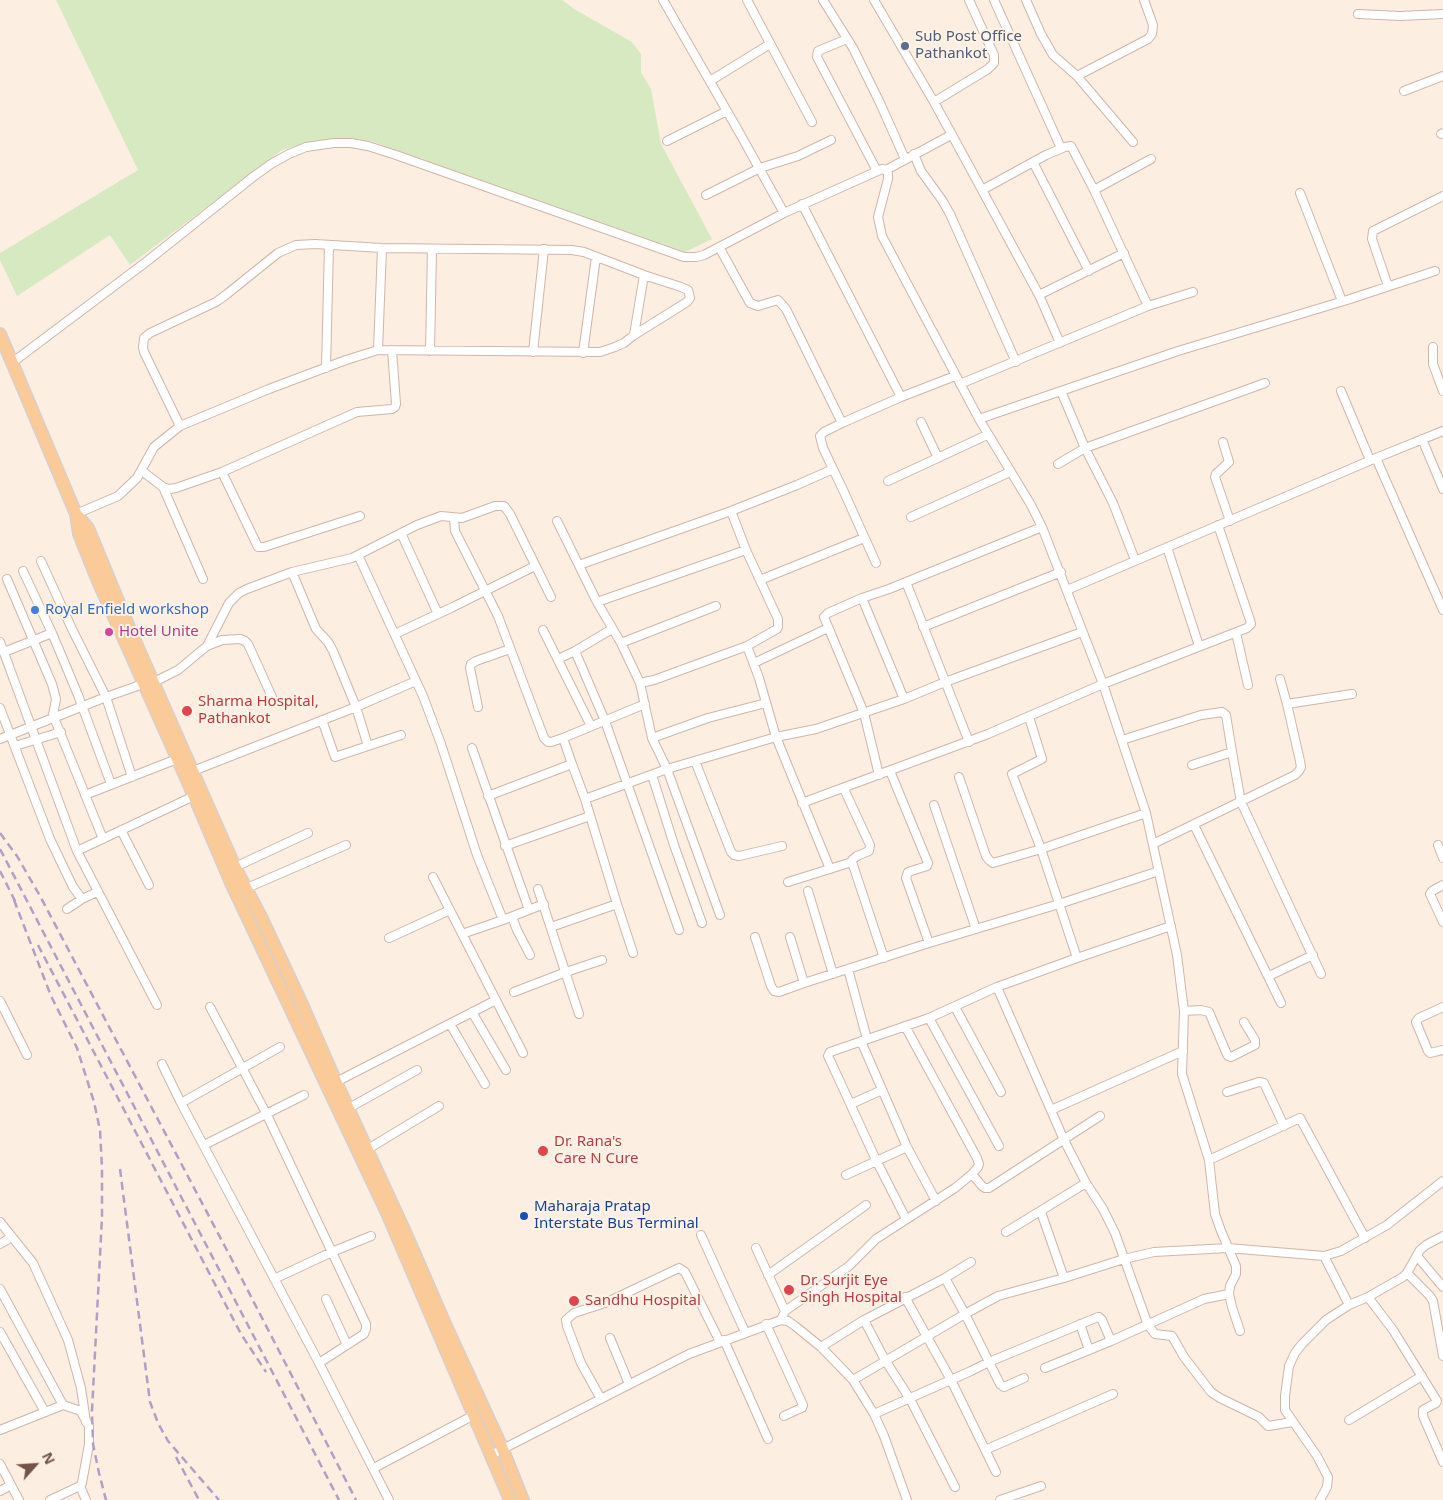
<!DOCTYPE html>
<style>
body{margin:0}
#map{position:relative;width:1443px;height:1500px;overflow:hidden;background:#fceee1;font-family:"Noto Sans",sans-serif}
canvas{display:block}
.north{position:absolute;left:10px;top:1440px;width:50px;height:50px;-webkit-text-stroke:4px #fff2e7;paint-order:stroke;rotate:64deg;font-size:14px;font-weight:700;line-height:20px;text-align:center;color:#735248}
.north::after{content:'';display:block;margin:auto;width:18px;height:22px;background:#735248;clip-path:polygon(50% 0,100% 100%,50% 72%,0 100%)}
</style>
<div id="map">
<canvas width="1443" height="1500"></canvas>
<div class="north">N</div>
</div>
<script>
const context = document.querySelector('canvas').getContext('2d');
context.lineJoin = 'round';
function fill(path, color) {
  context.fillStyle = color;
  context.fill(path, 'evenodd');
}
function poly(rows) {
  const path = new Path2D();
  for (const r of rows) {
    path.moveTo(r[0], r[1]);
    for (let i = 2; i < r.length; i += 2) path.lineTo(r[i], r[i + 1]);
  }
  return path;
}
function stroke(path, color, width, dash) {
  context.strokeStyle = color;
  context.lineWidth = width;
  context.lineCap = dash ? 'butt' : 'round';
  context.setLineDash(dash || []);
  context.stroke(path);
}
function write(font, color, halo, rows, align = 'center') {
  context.font = font + ' "Noto Sans",sans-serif';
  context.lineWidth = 4;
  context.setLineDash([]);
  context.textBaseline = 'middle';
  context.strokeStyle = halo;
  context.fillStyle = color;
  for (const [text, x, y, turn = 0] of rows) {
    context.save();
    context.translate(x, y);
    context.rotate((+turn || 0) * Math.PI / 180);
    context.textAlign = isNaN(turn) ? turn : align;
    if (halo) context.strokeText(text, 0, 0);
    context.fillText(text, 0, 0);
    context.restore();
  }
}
const green = poly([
 [56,0,562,0,574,9,632,42,641,54,641,72,651,89,661,144,712,239,685,252,371,141,319,140,282,150,130,265,110,235,17,296,0,260,0,253,138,170]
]);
const minor = poly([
 [663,0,739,132,784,213],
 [747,0,812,122],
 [823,0,853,48,880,103,905,159],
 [874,0,934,102,969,166,1039,295,1060,343],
 [994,0,1061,148],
 [1026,0,1041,34,1053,55,1077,76,1133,142],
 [1358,14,1400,16,1443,14],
 [847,39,818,51,817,57,877,171],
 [1077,76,1148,39,1152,34,1153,25,1144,0],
 [710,81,770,44],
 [1404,91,1443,76],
 [934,102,988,69,994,63,994,55,969,0],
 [1441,134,1443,133],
 [667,141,727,111],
 [914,154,921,171,942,200,950,214,1016,362],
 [1033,162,1089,271],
 [886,170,951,135],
 [982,190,1046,155,1065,147,1071,146,1094,190,1148,306],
 [1094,190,1151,159],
 [1300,193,1342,301],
 [706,195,760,168,798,156,831,140],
 [802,204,901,397],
 [719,247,750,303,758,306,778,300,786,309,842,423],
 [1388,286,1372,239,1373,231,1443,196],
 [1039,295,1124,253],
 [634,335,644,275],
 [1433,347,1433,364,1443,391],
 [378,350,382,248],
 [430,351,432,249],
 [533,352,544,249],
 [583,353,596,257],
 [13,362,146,262,253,177,271,164,289,154,306,147,334,143,351,143,368,146,396,155,684,257,696,257,704,255,784,213,882,169,886,170,888,174,888,179,878,217,882,236,979,419,1031,505,1042,527,1103,684,1146,813,1177,955,1184,1011,1182,1074,1209,1160,1215,1214,1221,1231,1236,1266,1236,1274,1230,1286,1229,1294,1232,1307,1240,1331],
 [326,368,329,245],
 [960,384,1148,306,1193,292],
 [1061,391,1085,448,1113,503,1135,560],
 [1341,391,1370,460],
 [979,419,1178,351,1347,300,1435,271],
 [921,422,938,458],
 [1422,439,1443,489],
 [1223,442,1229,462,1216,474,1215,477,1230,521],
 [1376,458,1443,610],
 [1058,464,1085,448,1265,383],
 [142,471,163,487,169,489,176,488,222,472,357,412,392,409,395,407,396,404,392,350],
 [222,472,258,547,264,547,360,516],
 [888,481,987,435],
 [163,487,203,579],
 [76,514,118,496,137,478,154,447,180,426,269,389,346,360,378,350,600,352,615,347,624,343,634,335,687,302,690,298,689,293,688,290,681,287,644,275,584,252,572,250,382,248,315,244,296,245,278,253,227,294,216,302,150,333,144,338,143,347,144,352,180,426],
 [911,517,1010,472],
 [454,518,455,531,498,616,544,738,548,742,551,742,563,738],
 [557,521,597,602,621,643,640,683,652,738,667,769,720,915],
 [1042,527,889,589,862,598,904,699,945,682,1082,632],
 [401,533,438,614],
 [1167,547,1199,646],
 [358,555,423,696,441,744,477,855,503,920,544,904],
 [41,561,72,629,106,697,132,777],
 [876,563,844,492,823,448,820,436,824,432,842,423,901,397,955,376],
 [579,565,731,511,797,485,833,469],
 [23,571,52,633,78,695,111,784],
 [292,572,316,629,328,642,333,651,356,707,368,746],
 [7,579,52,684,56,699,53,715,103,839],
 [760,580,864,538],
 [906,582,969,742],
 [1067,590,1376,458,1443,431],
 [862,598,828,613,824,617,864,713,879,775],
 [597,602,746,550],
 [923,627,1061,572],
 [543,630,591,726],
 [1236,633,1248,685],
 [395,634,453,607,535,566],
 [0,642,77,851,157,1005],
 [621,643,716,606],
 [207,646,222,640,240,639,245,641,248,644,272,697],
 [747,646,759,678,776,737,830,869],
 [575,651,605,721,679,930],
 [4,652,52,633],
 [558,659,575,651,612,629],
 [754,663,828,628],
 [640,683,654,680,747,646,777,629,778,627,778,619,746,550,731,511],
 [1287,704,1352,694],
 [478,707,470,668,471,664,476,661,510,649],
 [0,708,50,839,73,887,82,899],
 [1029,717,1042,759,1012,774,1041,849,1077,958],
 [322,720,335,757,401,735],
 [652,738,708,718,766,703],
 [0,739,106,697,143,684,154,682,178,670,207,646,229,603,239,593,247,589,292,572,352,558,417,525,441,516,462,518,495,506,504,506,510,514,551,597],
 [1122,740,1201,715,1222,712,1226,715,1232,752,1241,802,1321,974],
 [15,746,61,732],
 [472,748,529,910],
 [695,761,731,852,734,855,739,856,782,846],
 [572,764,563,738,645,704],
 [1192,765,1232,752],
 [193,771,356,707,416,681],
 [890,771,928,863,927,866,908,872,906,878,929,943],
 [652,775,674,845,702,923],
 [959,777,986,856,989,860,993,863,1041,849,1146,813],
 [844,789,870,845,869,851,857,856,852,860,852,862,884,958],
 [85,795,177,759],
 [488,796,572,764,585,799,617,904,633,953],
 [585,799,667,769,776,737,816,729,904,699],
 [802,803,988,734,1103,684,1247,628,1251,624,1250,620,1218,525],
 [934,805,976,929],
 [1194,825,1281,1003],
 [121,830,149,885],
 [1153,844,1295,775,1299,771,1301,767,1300,761,1287,704,1280,679],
 [1438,845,1443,858],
 [505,846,590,816],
 [77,851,194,796],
 [235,867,308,833],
 [433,877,523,1053],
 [788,882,852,862],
 [1443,885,1432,891,1430,894,1443,922],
 [247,888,346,845],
 [538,889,579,1014],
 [808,891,833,974],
 [67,909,82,899,97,892],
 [512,917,517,930,530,955],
 [551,927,617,904],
 [462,934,503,920],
 [755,937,771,986,774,991,779,992,804,983,929,943,1059,904,1159,871],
 [790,937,804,983],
 [389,938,450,910],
 [848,969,867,1039],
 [1269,976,1313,955],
 [997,987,1064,1140,1086,1183,1103,1209,1115,1233,1148,1325,1155,1334,1172,1336,1184,1357,1211,1392,1220,1398,1259,1417,1268,1426,1293,1422],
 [514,992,566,972,602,960],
 [0,1001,27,1055],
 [210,1007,267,1115,366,1324,366,1329,364,1334,319,1363],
 [955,1007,1001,1092],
 [1443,1007,1419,1018,1416,1022,1428,1051,1430,1053,1443,1050],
 [1184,1011,1201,1010,1209,1012,1226,1052,1228,1056,1231,1057,1255,1045,1255,1040,1244,1022],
 [472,1012,506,1070],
 [929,1018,999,1146],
 [450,1024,485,1084],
 [861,1041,907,1147,936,1201],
 [162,1064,181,1103,319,1363,389,1500],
 [336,1082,496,1000],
 [1227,1092,1259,1082,1264,1083,1284,1126],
 [181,1103,280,1047],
 [851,1104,882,1090],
 [349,1108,417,1070],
 [1051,1110,1183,1051],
 [204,1145,304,1095],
 [368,1149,439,1106],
 [1209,1160,1300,1118,1365,1238],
 [972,1174,982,1186,985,1188,989,1188,1100,1116],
 [846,1175,907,1147],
 [1041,1212,1064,1278],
 [906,1219,876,1160,830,1060,828,1056,830,1052,929,1018,997,987,1077,958,1171,926],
 [0,1222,33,1263,68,1340,81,1388,86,1422],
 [1006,1232,1086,1183],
 [701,1235,745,1332],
 [0,1244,12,1237],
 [756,1248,785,1311],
 [1324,1256,1349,1305],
 [1417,1256,1443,1287],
 [1407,1273,1430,1296,1433,1301,1443,1356],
 [768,1275,866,1205],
 [945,1278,965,1314,1000,1384,1004,1387,1024,1378],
 [274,1279,332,1252,371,1236],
 [0,1289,63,1405,0,1430],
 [905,1297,951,1380,996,1472],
 [1368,1297,1403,1277,1407,1273,1420,1250,1426,1245,1443,1236],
 [326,1299,347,1345],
 [781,1320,785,1311,849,1266,876,1239,955,1188,972,1174,978,1167,979,1164,977,1158,905,1026],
 [864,1320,885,1360,910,1399,955,1487],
 [766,1324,803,1405,802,1408,799,1409,784,1416],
 [1080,1324,1089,1350],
 [0,1332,45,1412],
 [610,1338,629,1384],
 [724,1340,768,1439],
 [821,1347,864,1320,945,1278,971,1262],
 [1045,1368,1111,1341,1204,1299,1229,1294],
 [853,1380,965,1314,998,1296,1064,1278,1124,1259,1154,1252,1228,1248,1324,1256,1341,1251,1387,1225,1443,1181],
 [601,1399,581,1363,567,1326,566,1320,574,1313,605,1303,679,1268,685,1272,720,1342],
 [874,1414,971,1371,989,1362,1098,1317,1099,1317,1102,1320,1111,1341],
 [1349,1420,1422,1376],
 [985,1450,1113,1394],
 [491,1455,689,1354,781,1320,788,1321,795,1326,821,1347,853,1380,874,1414,884,1436,907,1500],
 [0,1464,19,1500],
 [374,1468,474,1415],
 [80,1486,86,1500],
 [0,1491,11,1485],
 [50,1500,80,1486,82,1483,89,1444,89,1426,81,1412,78,1410,63,1405],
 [1000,1500,1041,1486],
 [1320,1500,1327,1487,1328,1477,1317,1456,1285,1410,1285,1396,1289,1366,1295,1353,1302,1344,1326,1320,1349,1305,1368,1297,1393,1330,1437,1401,1436,1403,1423,1410,1423,1416,1443,1462]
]);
const primary = poly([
 [0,334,76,514,79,534,97,579,194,796,232,885,387,1213,510,1500],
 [76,514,88,528,131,632,235,867,262,919,301,1002,336,1082,406,1234,446,1326,503,1450,523,1500]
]);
const rail = poly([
 [0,833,17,856,40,896,230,1256,356,1500],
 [0,849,339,1500],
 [0,871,17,905],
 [14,900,51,996,77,1048,94,1102,100,1130,102,1168,102,1217,92,1411,93,1444,99,1473,106,1500],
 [38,945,241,1334,266,1372],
 [120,1169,150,1402,158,1423,168,1441,219,1500],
 [176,1457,199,1500]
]);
const markers = [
 [905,46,5,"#5c6f8a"],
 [35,610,5,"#3f7fe0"],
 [109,632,5,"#d1479c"],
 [187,711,6,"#e0444e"],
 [543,1151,6,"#e0444e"],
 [524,1216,5,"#1a4fb4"],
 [789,1290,6,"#e0444e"],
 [574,1301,6,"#e0444e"]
];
const serviceNames = [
 ["Sub Post Office",915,37],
 ["Pathankot",915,54]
];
const shopNames = [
 ["Royal Enfield workshop",45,610]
];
const hotelNames = [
 ["Hotel Unite",119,632]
];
const healthNames = [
 ["Sharma Hospital,",198,702],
 ["Pathankot",198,719],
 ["Dr. Rana's",554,1142],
 ["Care N Cure",554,1159],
 ["Dr. Surjit Eye",800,1281],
 ["Singh Hospital",800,1298],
 ["Sandhu Hospital",585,1301]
];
const transitNames = [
 ["Maharaja Pratap",534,1207],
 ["Interstate Bus Terminal",534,1224]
];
fill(green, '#d6e9c0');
stroke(minor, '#cfb6ab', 10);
stroke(primary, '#d8cfcc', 14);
stroke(minor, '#fff', 8);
stroke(primary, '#fbca99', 11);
stroke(rail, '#afa0c4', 2.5, [8, 5]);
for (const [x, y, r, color] of markers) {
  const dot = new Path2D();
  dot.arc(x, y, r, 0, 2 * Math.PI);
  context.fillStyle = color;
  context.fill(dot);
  stroke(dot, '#fff2e7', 2);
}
write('15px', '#4e5e75', '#fff2e7', serviceNames, 'left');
write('15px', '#366cbe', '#fff2e7', shopNames, 'left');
write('15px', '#b23c85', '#fff2e7', hotelNames, 'left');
write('15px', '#be3a42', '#fff2e7', healthNames, 'left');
write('15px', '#164399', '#fff2e7', transitNames, 'left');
</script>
